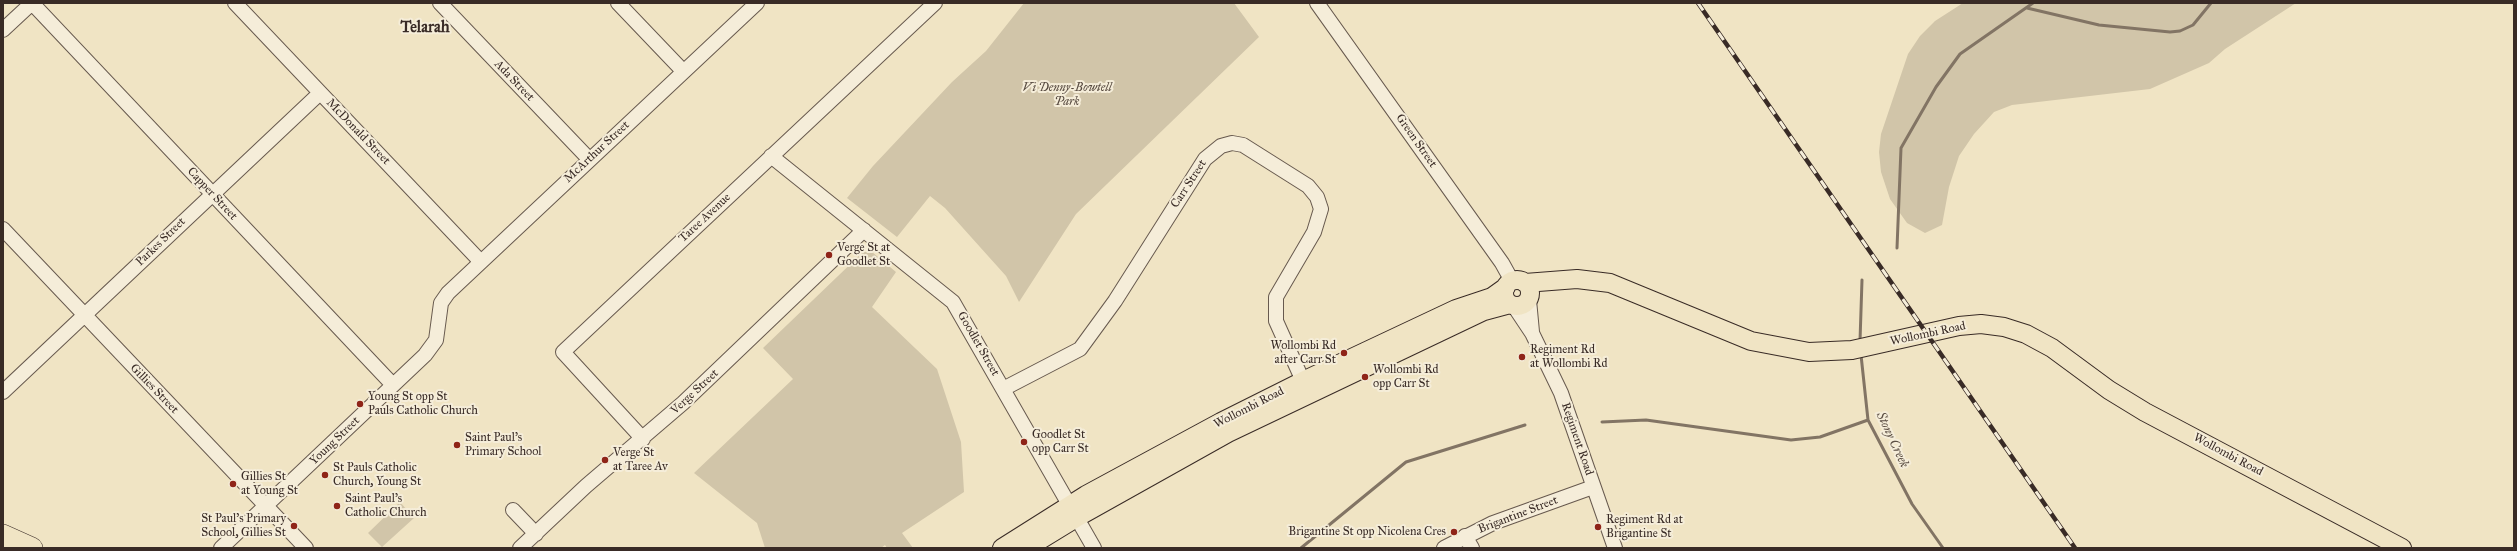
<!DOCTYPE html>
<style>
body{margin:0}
#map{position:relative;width:2517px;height:551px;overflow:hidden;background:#f0e4c4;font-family:"IM FELL Great Primer",serif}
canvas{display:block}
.frame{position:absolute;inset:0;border:4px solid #392b26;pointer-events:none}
</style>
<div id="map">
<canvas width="2517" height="551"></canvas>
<div class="frame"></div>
</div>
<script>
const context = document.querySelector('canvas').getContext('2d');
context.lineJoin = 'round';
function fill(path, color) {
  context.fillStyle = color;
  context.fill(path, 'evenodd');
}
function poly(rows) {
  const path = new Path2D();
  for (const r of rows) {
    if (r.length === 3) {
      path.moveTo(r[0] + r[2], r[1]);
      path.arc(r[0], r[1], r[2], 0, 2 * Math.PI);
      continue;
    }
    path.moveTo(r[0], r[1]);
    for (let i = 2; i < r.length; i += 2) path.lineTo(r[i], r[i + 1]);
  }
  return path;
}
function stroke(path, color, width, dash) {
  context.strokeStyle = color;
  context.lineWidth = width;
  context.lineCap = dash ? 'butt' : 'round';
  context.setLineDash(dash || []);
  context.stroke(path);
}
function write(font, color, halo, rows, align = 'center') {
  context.font = font + ' "IM FELL Great Primer",serif';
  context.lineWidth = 4;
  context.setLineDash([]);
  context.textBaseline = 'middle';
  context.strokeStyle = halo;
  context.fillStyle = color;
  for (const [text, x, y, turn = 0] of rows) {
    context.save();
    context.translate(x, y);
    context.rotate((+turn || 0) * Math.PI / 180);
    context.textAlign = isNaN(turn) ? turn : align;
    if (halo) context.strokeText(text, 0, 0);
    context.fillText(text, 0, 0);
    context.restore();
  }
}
const green = poly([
 [1024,3,1234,3,1259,37,1076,214,1019,302,1006,276,945,208,930,196,897,237,847,198,873,166,952,82,986,51],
 [1963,3,2296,3,2225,49,2209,63,2150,89,2012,105,1994,112,1974,134,1959,156,1949,187,1942,225,1925,233,1907,223,1890,199,1881,172,1879,152,1881,134,1908,54,1920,36,1935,21],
 [863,252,872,252,896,272,872,307,937,369,961,442,964,492,902,533,913,548,887,548,885,545,881,548,765,548,757,523,694,473,793,379,763,348],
 [400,502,414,518,382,547,368,533]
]);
const stream = poly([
 [2027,8,2099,25,2170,32,2180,31,2193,25,2211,3],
 [1897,248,1901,148,1936,87,1960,54,2033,3],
 [1860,341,1862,280],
 [1861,355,1868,420,1912,504,1943,548],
 [1602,422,1646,420,1791,440,1820,437,1868,420],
 [1301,548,1406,462,1525,425]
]);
const minor = poly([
 [32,3,393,385],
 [235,3,481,262],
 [440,3,589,159],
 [618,3,683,71],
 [1317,3,1502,263,1512,281],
 [3,30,32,3],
 [771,156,953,302,1094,548],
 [3,229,306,548],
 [1529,300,1532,332],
 [1514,306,1532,333,1561,393,1615,548],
 [1003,389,1080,349,1115,301,1205,159,1221,146,1232,143,1243,145,1308,186,1317,197,1321,209,1314,232,1276,297,1276,321,1307,390],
 [3,392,320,93],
 [643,439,563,352,935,3],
 [513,510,536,534],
 [1465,536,1472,548],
 [221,548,425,355,436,340,441,303,448,293,757,3],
 [520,548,586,486,683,403,864,230],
 [1444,548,1493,523,1593,487]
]);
const major = poly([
 [1517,293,13],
 [1525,283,1577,279,1610,283,1751,341,1809,352,1852,350,1959,326,1981,324,2004,327,2026,334,2052,348,2109,390,2145,412,2402,548],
 [1002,548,1086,495,1221,422,1303,381,1456,309,1492,297,1506,287],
 [1027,548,1076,518,1228,433,1484,311,1510,304]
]);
const highway = poly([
 [3,535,32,548]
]);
const rail = poly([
 [1698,3,2075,548]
]);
const markers = [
 [829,255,4,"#8f2418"],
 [1344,353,4,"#8f2418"],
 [1522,357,4,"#8f2418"],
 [1365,377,4,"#8f2418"],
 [360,404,4,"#8f2418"],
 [1024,442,4,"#8f2418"],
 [457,445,4,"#8f2418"],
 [605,460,4,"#8f2418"],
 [325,475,4,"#8f2418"],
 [233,484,4,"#8f2418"],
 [337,506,4,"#8f2418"],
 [294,526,4,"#8f2418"],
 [1598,527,4,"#8f2418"],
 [1454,532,4,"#8f2418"]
];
const streetNames = [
 ["Ada Street",514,81,46],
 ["McDonald Street",358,132,46],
 ["Green Street",1416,141,55],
 ["McArthur Street",597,152,-43],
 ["Carr Street",1189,184,-57],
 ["Capper Street",212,194,47],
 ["Taree Avenue",705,218,-43],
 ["Parkes Street",161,242,-44],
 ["Wollombi Road",1928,334,-12],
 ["Goodlet Street",978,344,60],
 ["Gillies Street",154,389,46],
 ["Verge Street",695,392,-43],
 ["Wollombi Road",1249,408,-27],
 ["Regiment Road",1577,439,71],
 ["Young Street",335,441,-44],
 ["Wollombi Road",2228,455,28],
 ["Brigantine Street",1518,515,-21]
];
const parkNames = [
 ["Vi Denny-Bowtell",1067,88],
 ["Park",1067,102]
];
const poiNames = [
 ["Verge St at",837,248],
 ["Goodlet St",837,262],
 ["Wollombi Rd",1336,346,"right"],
 ["after Carr St",1336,360,"right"],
 ["Regiment Rd",1530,350],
 ["at Wollombi Rd",1530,364],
 ["Wollombi Rd",1373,370],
 ["opp Carr St",1373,384],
 ["Young St opp St",368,397],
 ["Pauls Catholic Church",368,411],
 ["Goodlet St",1032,435],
 ["opp Carr St",1032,449],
 ["Saint Paul's",465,438],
 ["Primary School",465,452],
 ["Verge St",613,453],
 ["at Taree Av",613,467],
 ["St Pauls Catholic",333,468],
 ["Church, Young St",333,482],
 ["Gillies St",241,477],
 ["at Young St",241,491],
 ["Saint Paul's",345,499],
 ["Catholic Church",345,513],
 ["St Paul's Primary",286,519,"right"],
 ["School, Gillies St",286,533,"right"],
 ["Regiment Rd at",1606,520],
 ["Brigantine St",1606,534],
 ["Brigantine St opp Nicolena Cres",1446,532,"right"]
];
const waterNames = [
 ["Stony Creek",1892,440,65]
];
const districtNames = [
 ["Telarah",425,28]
];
fill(green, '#d1c5a9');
stroke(stream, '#827464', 3);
stroke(minor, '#67594e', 16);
stroke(major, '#392b26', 20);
stroke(highway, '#392b26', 22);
stroke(minor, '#f5edd9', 14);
stroke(major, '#f0e4c4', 18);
stroke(highway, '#f0e4c4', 21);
stroke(rail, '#392b26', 4.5);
stroke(rail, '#f5edd9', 3, [9]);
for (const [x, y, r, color] of markers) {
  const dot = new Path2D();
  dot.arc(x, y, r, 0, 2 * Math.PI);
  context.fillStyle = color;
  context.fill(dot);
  stroke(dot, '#f5edd9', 1.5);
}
write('12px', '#392b26', '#f5edd9', streetNames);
write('italic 12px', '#574a40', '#f5edd9', parkNames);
write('12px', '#392b26', '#f5edd9', poiNames, 'left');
write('italic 13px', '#5d5045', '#f5edd9', waterNames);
write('bold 16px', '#392b26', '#f5edd9', districtNames);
</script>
